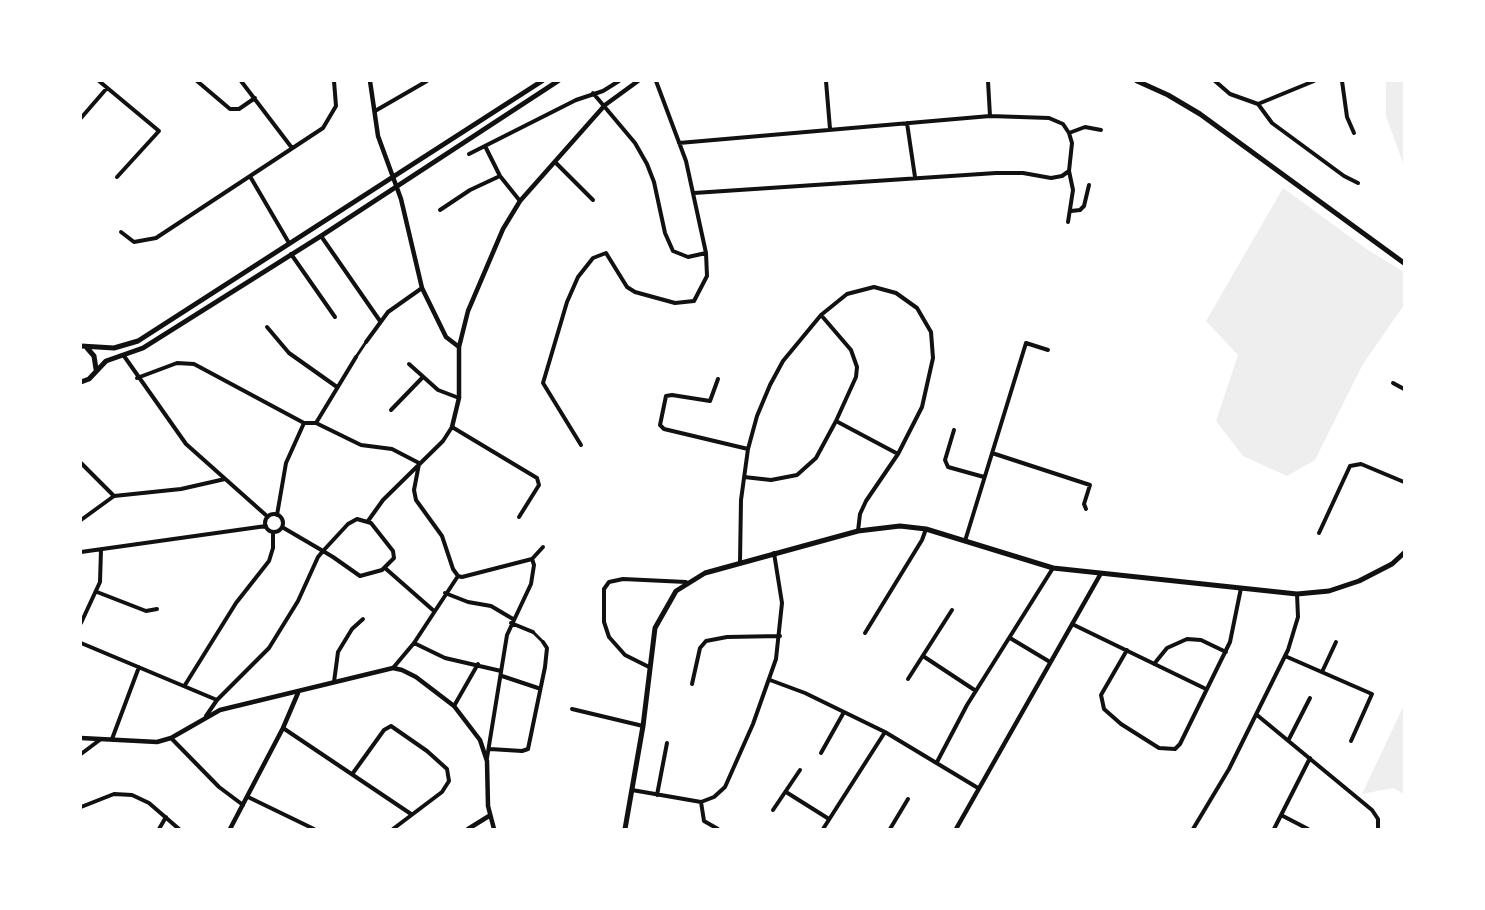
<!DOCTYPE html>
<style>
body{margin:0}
#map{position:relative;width:1485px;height:910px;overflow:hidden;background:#fff;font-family:Helvetica,sans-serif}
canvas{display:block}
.frame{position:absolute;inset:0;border:82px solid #fff;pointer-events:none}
</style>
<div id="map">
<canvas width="1485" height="910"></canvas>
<div class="frame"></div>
</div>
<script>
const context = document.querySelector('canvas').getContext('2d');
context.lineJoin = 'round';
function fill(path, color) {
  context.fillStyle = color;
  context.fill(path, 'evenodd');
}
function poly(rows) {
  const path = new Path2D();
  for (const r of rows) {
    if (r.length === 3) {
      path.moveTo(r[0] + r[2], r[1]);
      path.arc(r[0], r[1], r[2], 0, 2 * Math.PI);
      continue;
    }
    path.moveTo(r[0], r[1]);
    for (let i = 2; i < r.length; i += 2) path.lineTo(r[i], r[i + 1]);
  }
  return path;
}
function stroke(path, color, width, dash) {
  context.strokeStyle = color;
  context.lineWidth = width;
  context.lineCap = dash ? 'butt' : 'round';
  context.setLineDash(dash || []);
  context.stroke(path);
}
const green = poly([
 [1386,81,1404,81,1404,166,1386,116],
 [1283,188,1368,250,1404,272,1404,305,1363,364,1315,460,1287,476,1243,456,1216,421,1238,355,1206,321],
 [1404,705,1404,794,1393,788,1362,794]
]);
const pedestrian = poly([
 [356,357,366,342],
 [533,632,543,642]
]);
const minor = poly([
 [99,81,159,131,117,177],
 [197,81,230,109,239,109,255,98],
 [241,81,292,148],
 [826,81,830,129],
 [988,81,990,116],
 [1215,81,1230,94,1258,104,1314,81],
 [1342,81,1347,117,1354,133],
 [593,93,635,143,647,164,654,182,665,233,673,251,688,257,706,253],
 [1258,104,1272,123,1344,176,1358,183],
 [375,111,427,81],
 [81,118,107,88],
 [907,123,915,177],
 [1069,133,1085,127,1101,130],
 [679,143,990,116,1049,118,1063,124,1069,133,1072,143,1069,171,1062,176,1051,178,1023,173,996,173,694,193],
 [485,146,500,176,520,201],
 [469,154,576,100,603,91,619,81],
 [555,162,593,200],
 [251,178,289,243],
 [440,210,470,190,500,176],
 [1071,211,1080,210,1084,206,1089,185],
 [1068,222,1073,190,1069,171],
 [121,232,134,242,156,238,323,128,336,106,334,81],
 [321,236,380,321],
 [291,254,335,317],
 [267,327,289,353,337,387],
 [366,342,388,312,422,288],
 [124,356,186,444,268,517],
 [409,364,438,390,459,398],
 [137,378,177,363,194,364,304,423,316,423,361,445,392,449,419,463],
 [718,379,710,401,672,395,666,396,660,425,664,429,748,449],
 [1393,383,1404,389],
 [391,410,423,377],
 [836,421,898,454],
 [316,423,356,357],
 [954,430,945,460,948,467,984,477],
 [581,445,543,383,567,302,578,277,593,258,606,253,627,287,635,292,675,303,694,301,707,276,706,253,686,161,656,81],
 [992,453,1090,485,1084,504,1086,509],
 [81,463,114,496],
 [419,464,414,490,416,500,442,536,453,569,458,576],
 [744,477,771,480,797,475,816,458,836,421,856,377,857,367,851,350,821,315],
 [274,523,9],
 [277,515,286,463,304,423],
 [81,520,114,496,181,489,225,479],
 [368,521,383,500,443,441,452,427,537,478,539,485,519,517],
 [1319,533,1350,466,1361,464,1404,482],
 [965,541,1026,343,1048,350],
 [81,552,266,526],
 [740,562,741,500,748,449,757,416,770,385,783,361,821,315,847,294,874,287,896,293,917,308,931,332,933,358,922,407,898,454,866,501,860,514,858,531],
 [385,568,434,611],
 [458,576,462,577,532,559,543,547],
 [97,592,146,611,157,609],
 [445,593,468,602,491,606,513,619],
 [81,623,100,582,101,550],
 [511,623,533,632],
 [1072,624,1206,689],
 [865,633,922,540,926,529],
 [1010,638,1050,662],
 [81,643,217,700],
 [414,643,445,658,501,671],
 [1127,650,1101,695,1104,709,1121,724,1159,748,1175,749,1180,744,1230,642,1241,588],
 [923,656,976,691],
 [1285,656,1372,694,1351,741],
 [1154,664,1167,648,1187,639,1201,640,1226,652],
 [649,667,625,655,609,637,604,622,604,589,609,582,623,579,686,582],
 [393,668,414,643,458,576],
 [1322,672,1336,642],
 [502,676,538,688],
 [908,679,952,610],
 [770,680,805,693,885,732,978,788],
 [334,682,338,652,352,629,363,619],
 [692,684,700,648,706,641,727,637,780,636],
 [185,685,236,603,269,561,273,548,273,532],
 [454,706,478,664],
 [572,709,643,726],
 [1257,715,1372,810,1378,819,1378,829],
 [206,716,217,700,269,648,298,601,318,557,323,551,348,524,357,519,371,523,393,551,394,558,382,570,360,576,333,557,323,551,282,527],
 [283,728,411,814],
 [171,738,219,787,243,805],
 [112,739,139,667],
 [1289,739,1310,698],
 [490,749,522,751,528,749,545,667,547,648,543,642],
 [821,753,844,712],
 [81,754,101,739],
 [487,758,507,635,531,584,534,565,532,559],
 [937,762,967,705,1053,568],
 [353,773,384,730,391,726,427,751,447,769,449,781,442,792,393,829],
 [632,790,701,802,714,797,725,787,753,724,776,659,782,603,774,553],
 [786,792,829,819],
 [657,795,667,743],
 [248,797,314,829],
 [701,802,704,821,718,829],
 [81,807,114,794,132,795,149,803,179,829],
 [773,810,800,770],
 [1281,815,1308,829],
 [159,829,166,817],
 [823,829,885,732],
 [890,829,908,799],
 [1193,829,1229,769,1288,650,1298,617,1297,594],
 [1274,829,1310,758]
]);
const tertiary = poly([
 [370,81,378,136,401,199,422,288,446,337,459,347],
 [452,427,459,398,459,347,468,311,503,229,520,201,605,105,638,81],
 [81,738,157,742,171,738,220,710,393,668,402,670,416,677,454,706,480,740,487,761,488,806,494,829],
 [230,829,283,728,298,693],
 [468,829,489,816],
 [956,829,1100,575]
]);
const secondary = poly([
 [1137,81,1168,95,1200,114,1404,263],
 [81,346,114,348,138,341,542,81],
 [87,348,94,356,96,369],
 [81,382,89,379,106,361,143,348,321,236,558,81],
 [625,829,643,726,655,628,676,591,705,573,858,531,900,526,926,529,1053,568,1297,594,1329,591,1359,581,1392,564,1404,553]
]);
fill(green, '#eee');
stroke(pedestrian, '#111', 3);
stroke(minor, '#111', 4);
stroke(tertiary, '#111', 4.5);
stroke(secondary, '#111', 5);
</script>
